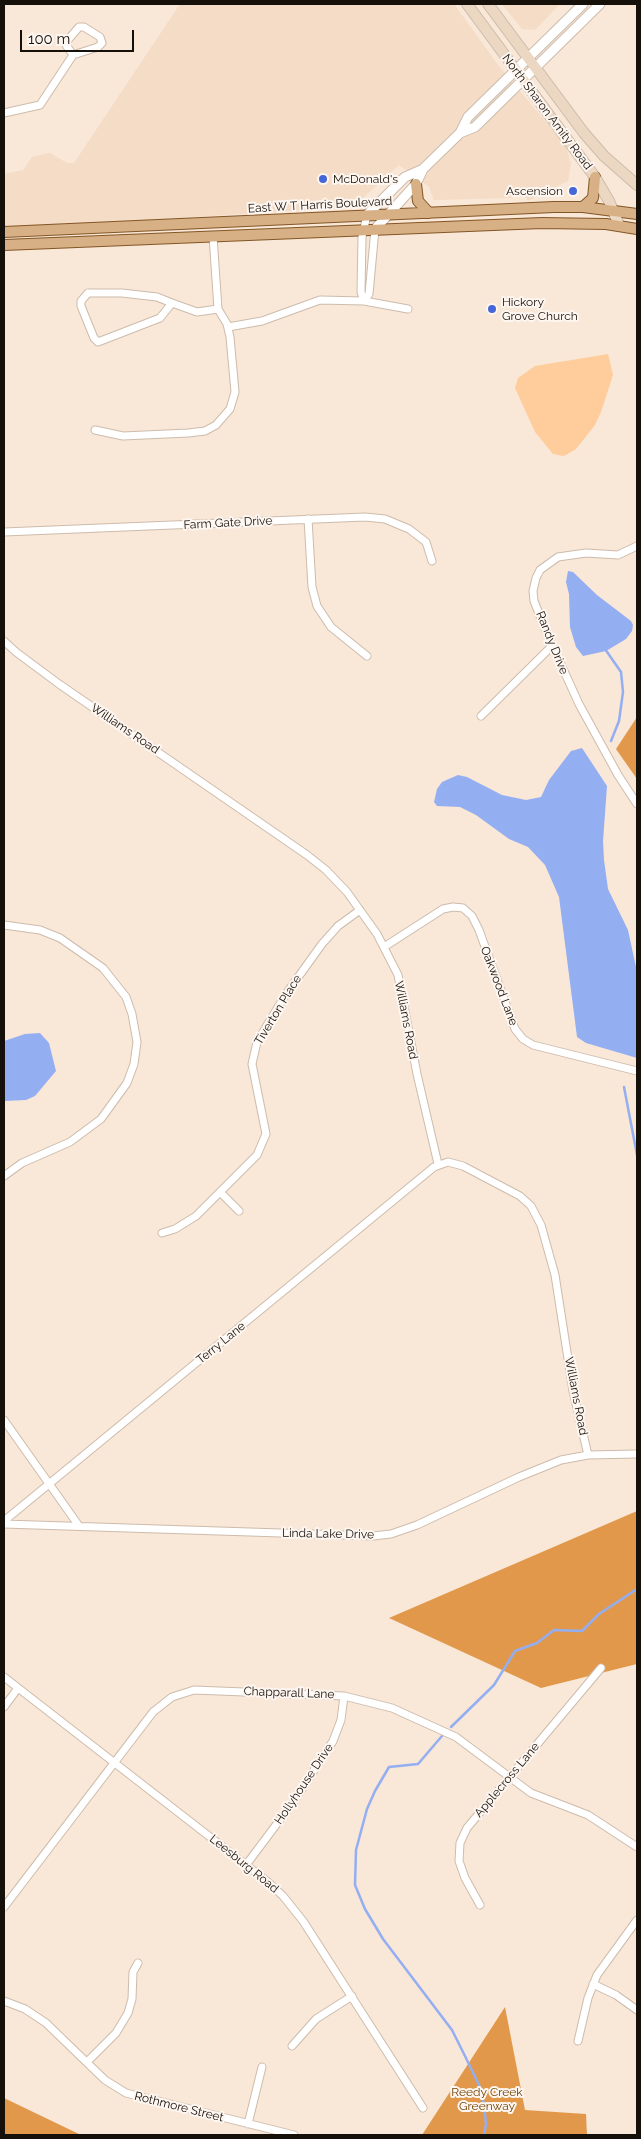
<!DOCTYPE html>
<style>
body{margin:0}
#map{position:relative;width:641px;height:2139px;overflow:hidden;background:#f9e7d7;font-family:Raleway,sans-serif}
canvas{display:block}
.frame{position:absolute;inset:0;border:5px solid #16100b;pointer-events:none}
.scale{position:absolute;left:20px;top:30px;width:114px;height:22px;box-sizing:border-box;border:2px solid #16100b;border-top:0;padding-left:6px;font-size:15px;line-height:18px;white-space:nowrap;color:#16100b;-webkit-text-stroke:4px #fef6f0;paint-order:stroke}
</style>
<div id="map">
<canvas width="641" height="2139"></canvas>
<div class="frame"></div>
<div class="scale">100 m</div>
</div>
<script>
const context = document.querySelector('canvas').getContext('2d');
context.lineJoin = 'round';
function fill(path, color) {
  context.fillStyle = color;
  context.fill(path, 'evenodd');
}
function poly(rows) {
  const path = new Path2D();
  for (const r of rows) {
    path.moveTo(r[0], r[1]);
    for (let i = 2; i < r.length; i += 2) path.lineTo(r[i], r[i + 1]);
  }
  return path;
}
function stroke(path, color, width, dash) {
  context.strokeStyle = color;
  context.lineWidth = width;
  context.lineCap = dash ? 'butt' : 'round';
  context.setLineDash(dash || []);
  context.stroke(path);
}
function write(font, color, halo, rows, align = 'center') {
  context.font = font + ' Raleway,sans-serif';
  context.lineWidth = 4;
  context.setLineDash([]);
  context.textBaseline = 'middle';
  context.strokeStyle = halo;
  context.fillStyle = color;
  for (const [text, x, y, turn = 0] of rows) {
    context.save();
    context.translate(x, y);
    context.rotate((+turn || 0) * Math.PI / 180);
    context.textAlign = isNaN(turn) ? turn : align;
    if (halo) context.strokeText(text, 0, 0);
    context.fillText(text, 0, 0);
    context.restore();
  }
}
const built = poly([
 [180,4,454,4,498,65,566,146,571,164,568,181,528,201,524,193,511,198,434,200,429,187,399,165,353,207,4,229,4,174,23,170,32,157,50,153,67,163,74,163],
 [502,4,560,4,535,30,522,29]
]);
const green = poly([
 [608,354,613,375,601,412,595,425,576,449,564,456,553,454,535,432,515,388,518,378,535,366]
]);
const forest = poly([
 [637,717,637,779,616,749],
 [637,1511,637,1664,541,1688,389,1618],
 [505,2007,525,2110,586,2114,587,2135,422,2135],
 [4,2098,81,2135,4,2135]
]);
const water = poly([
 [568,571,573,572,597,595,631,621,633,625,632,631,626,639,606,651,583,656,576,647,570,627,569,594,566,582],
 [582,748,607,786,603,841,604,860,608,889,628,930,636,967,637,1058,586,1043,577,1037,559,897,545,865,528,847,509,839,476,815,460,807,437,806,434,802,437,789,442,782,458,775,467,777,502,795,526,800,541,797,549,780,571,751],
 [40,1033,49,1043,56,1071,35,1096,26,1100,4,1101,4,1041,25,1034]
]);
const stream = poly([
 [605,649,621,672,623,692,619,721,611,741],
 [624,1087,637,1155],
 [451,1727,494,1685,515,1651,537,1643,554,1630,582,1631,599,1614,637,1589],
 [442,1736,418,1764,389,1767,375,1791,367,1809,356,1850,355,1885,365,1909,383,1939,452,2030,464,2054,479,2085,484,2104,486,2124,484,2135]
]);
const minor = poly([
 [4,113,40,105,73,55,98,47,102,43,100,37,84,27,79,27,67,41,66,45,73,55],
 [88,293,122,293,157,297,172,303,160,318,98,342,94,338,81,306,81,301,88,293],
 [364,301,361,292,362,237,367,215],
 [364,301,369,294,375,229],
 [172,303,197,312,218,309],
 [228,327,262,321,320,300,364,301,408,309],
 [95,430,123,436,188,433,205,431,216,425,230,409,235,392,230,337,227,324,218,309,213,236],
 [308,519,312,587,317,606,331,627,367,656],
 [4,532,365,517,385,519,409,529,426,542,432,561],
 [637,546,618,555,586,553,558,557,540,570,536,578,533,591,534,601,548,636,579,704,618,775,637,804],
 [4,641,16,652,59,684,307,855,326,870,347,892,377,934,398,975,417,1074,438,1164],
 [481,716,552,646],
 [4,925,40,930,60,938,103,968,126,997,132,1014,137,1042,134,1064,127,1083,101,1119,70,1142,22,1163,4,1176],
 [384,947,443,909,453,907,463,908,472,916,479,930,515,1029,523,1039,533,1045,637,1071],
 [220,1192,239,1211],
 [162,1233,175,1229,196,1216,257,1155,266,1134,252,1064,257,1042,286,994,322,944,338,926,360,910],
 [4,1420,79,1526],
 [4,1521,434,1167,448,1162,463,1166,520,1196,531,1206,541,1225,555,1275,573,1391,588,1455],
 [4,1524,373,1536,391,1534,417,1525,519,1477,561,1460,588,1455,637,1454],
 [4,1677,268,1882,283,1896,303,1921,423,2108],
 [4,1707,18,1688],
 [246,1865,294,1801,333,1741,341,1720,344,1696],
 [480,1905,465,1878,459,1861,460,1843,467,1828,601,1668],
 [4,1907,153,1712,172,1697,194,1690,344,1696,392,1708,456,1737,531,1793,588,1815,637,1847],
 [593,1984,616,1995,637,2010],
 [4,2001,25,2009,46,2023,105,2080,126,2093,294,2135],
 [578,2041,588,1998,597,1975,637,1920],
 [292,2046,316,2019,352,1996],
 [87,2062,116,2033,128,2013,132,1999,133,1972,138,1963],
 [248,2124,262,2067]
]);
const tertiary = poly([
 [460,133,475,127,600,4],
 [367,215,405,177,423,169,460,133,468,117,583,4],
 [375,229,416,184,423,169]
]);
const secondary = poly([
 [467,4,595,177,609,201,619,225],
 [488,4,584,133,604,156,637,185]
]);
const primary = poly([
 [416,184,418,201,429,213],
 [583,207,593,198,595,177],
 [4,232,554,207,583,207,637,214],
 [4,245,542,223,606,224,637,229]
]);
const markers = [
 [323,179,5,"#4566d9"],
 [573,191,5,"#4566d9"],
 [492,309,5,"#4566d9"]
];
const streetNames = [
 ["North Sharon Amity Road",547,112,53],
 ["East W T Harris Boulevard",320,205,-3],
 ["Farm Gate Drive",228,523,-3],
 ["Randy Drive",552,643,68],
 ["Williams Road",125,729,34],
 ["Oakwood Lane",499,986,69],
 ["Tiverton Place",278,1010,-59],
 ["Williams Road",406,1020,79],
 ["Terry Lane",221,1343,-39],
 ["Williams Road",576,1396,79],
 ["Linda Lake Drive",328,1534,1],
 ["Chapparall Lane",289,1693,2],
 ["Applecross Lane",507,1780,-50],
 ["Hollyhouse Drive",304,1784,-56],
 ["Leesburg Road",244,1864,39],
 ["Rothmore Street",179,2107,14]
];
const poiNames = [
 ["McDonald's",333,179],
 ["Ascension",563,191,"right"],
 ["Hickory",502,302],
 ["Grove Church",502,316]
];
const parkNames = [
 ["Reedy Creek",487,2092],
 ["Greenway",487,2106]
];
fill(built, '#f4dcc6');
fill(green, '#ffcc9c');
fill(forest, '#e1984b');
fill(water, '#94aef2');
stroke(stream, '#94aef2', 2.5);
stroke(minor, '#cdbcac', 9);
stroke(tertiary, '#cdbcac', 11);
stroke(secondary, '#cdbcac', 12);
stroke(primary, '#835626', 12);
stroke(minor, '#fff', 7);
stroke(tertiary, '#fff', 9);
stroke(secondary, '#ebd7c2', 10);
stroke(primary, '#d7b085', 10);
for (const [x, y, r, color] of markers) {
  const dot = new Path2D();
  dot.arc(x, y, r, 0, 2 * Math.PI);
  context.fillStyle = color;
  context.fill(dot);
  stroke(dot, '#fef6f0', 2);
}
write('12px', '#16100b', '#fef6f0', streetNames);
write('12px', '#16100b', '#fef6f0', poiNames, 'left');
write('12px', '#714102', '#fef6f0', parkNames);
</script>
